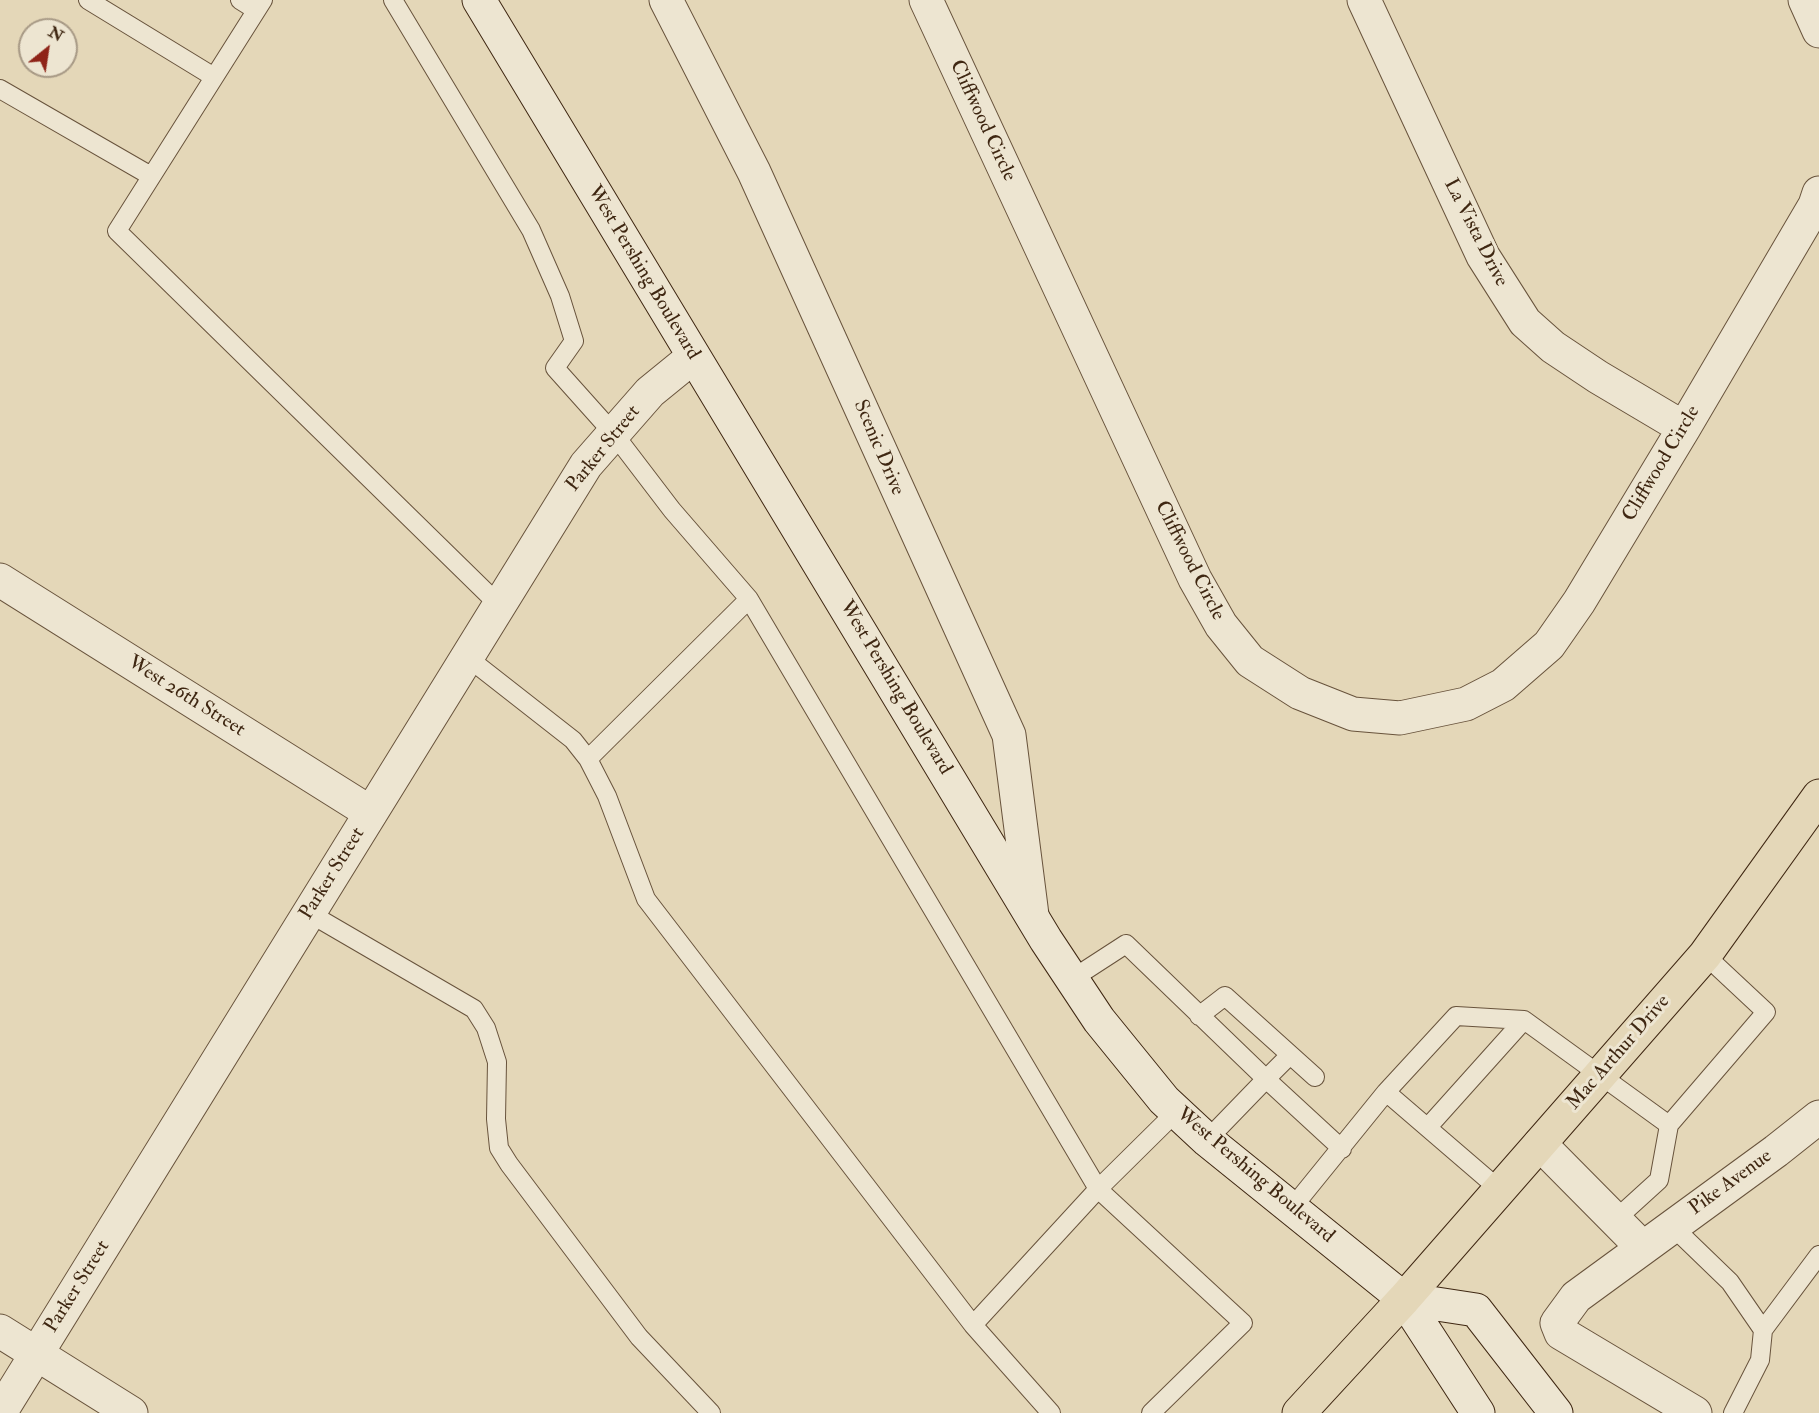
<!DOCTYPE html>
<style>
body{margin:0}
#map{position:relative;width:1819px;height:1413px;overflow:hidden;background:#e4d7b8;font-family:"IM FELL Double Pica",serif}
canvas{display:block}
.north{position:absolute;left:18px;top:18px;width:60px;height:60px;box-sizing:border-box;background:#ede5d1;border:2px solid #a79985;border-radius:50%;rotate:30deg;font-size:16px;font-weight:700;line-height:24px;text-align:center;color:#3f2712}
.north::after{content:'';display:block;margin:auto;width:21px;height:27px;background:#8f2418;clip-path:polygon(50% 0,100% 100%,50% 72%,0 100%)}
</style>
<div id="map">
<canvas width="1819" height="1413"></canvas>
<div class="north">N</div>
</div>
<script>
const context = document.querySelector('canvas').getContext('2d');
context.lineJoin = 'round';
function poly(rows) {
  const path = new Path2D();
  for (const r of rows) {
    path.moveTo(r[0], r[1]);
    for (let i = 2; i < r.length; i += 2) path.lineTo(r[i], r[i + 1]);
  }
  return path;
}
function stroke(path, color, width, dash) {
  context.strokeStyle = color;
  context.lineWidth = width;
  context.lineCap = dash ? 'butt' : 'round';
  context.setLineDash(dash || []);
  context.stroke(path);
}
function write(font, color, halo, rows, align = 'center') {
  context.font = font + ' "IM FELL Double Pica",serif';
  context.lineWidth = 6;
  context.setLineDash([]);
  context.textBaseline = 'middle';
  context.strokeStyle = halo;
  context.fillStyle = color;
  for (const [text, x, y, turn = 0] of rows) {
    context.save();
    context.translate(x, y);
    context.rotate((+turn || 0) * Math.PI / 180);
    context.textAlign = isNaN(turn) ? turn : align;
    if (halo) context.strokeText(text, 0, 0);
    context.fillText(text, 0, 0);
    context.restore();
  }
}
const lane = poly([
 [88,0,214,77],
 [240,0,256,10],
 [263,0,117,231,499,605],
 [393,0,531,230,560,296,574,341,555,368,614,434,672,510,749,599,1098,1189,1176,1112],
 [0,89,151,176],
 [467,657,573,740,588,759,607,796,646,899,973,1325],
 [588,759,749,599],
 [309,913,474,1009,486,1028,497,1062,496,1119,499,1148,509,1164,639,1337,711,1413],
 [1072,979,1126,944,1266,1079,1207,1140],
 [1199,1016,1225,996,1315,1077],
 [1290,1055,1266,1079,1342,1149],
 [1386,1092,1500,1190],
 [1428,1127,1524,1020],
 [1292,1208,1386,1092,1456,1016,1524,1020,1669,1125,1766,1012,1705,955],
 [1615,1220,1659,1180,1669,1125],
 [1672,1226,1730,1282,1763,1330,1760,1360,1733,1413],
 [1763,1330,1819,1255],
 [1051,1413,973,1325,1098,1189,1243,1323,1151,1413]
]);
const street = poly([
 [666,0,754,172,1009,735,1032,915],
 [926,0,1195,579,1221,625,1250,661,1300,693,1353,714,1400,718,1466,704,1503,685,1549,645,1579,602,1684,428,1815,205,1819,193],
 [1364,0,1483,256,1525,322,1553,347,1598,377,1684,428],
 [1805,0,1819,31],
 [0,580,371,813],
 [1540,1144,1642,1247],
 [0,1331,131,1413],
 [0,1413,586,465,650,392,693,357],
 [1695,1413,1561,1333,1557,1323,1576,1297,1776,1151,1819,1117]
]);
const secondary = poly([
 [479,0,1046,940,1099,1020,1164,1100,1207,1140,1404,1299,1478,1413],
 [1404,1299,1476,1310,1556,1413]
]);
const primary = poly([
 [1299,1413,1404,1299,1705,955,1819,796]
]);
const streetNames = [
 ["Cliffwood Circle",982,121,65],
 ["La Vista Drive",1475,233,63],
 ["West Pershing Boulevard",643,273,59],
 ["Scenic Drive",878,448,67],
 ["Parker Street",604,449,-51],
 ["Cliffwood Circle",1662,464,-59],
 ["Cliffwood Circle",1189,561,63],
 ["West Pershing Boulevard",895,688,59],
 ["West 26th Street",186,697,32],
 ["Parker Street",333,874,-58],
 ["Mac Arthur Drive",1619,1053,-49],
 ["West Pershing Boulevard",1255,1176,40],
 ["Pike Avenue",1731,1183,-36],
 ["Parker Street",78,1287,-58]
];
stroke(lane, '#68533c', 20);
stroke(street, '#68533c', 35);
stroke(secondary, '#3f2712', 35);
stroke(primary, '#3f2712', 35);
stroke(lane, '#ede5d1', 18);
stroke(street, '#ede5d1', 33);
stroke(secondary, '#ede5d1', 33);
stroke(primary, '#e4d7b8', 33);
write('20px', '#3f2712', '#ede5d1', streetNames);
</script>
